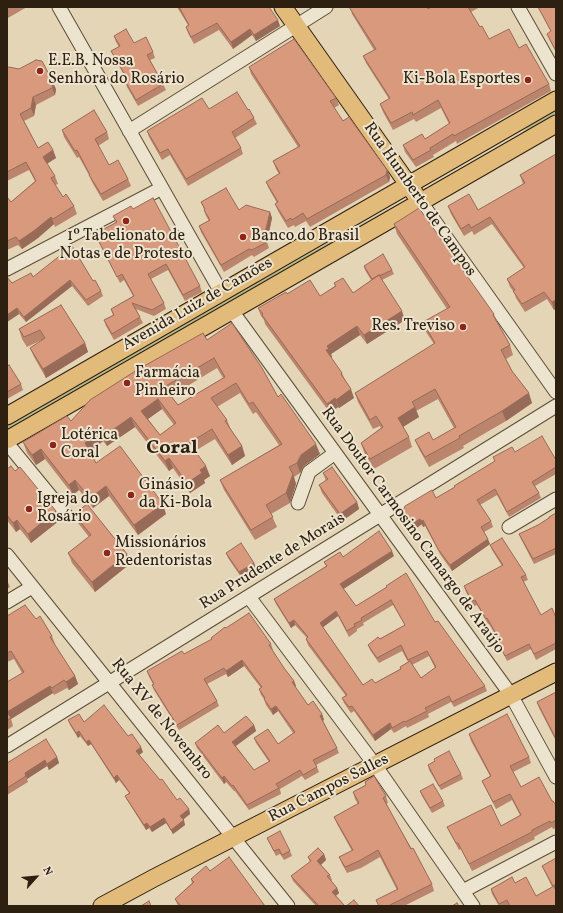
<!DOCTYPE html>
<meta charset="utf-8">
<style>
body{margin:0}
#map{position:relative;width:563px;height:913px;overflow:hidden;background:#e3d5b5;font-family:Vollkorn,serif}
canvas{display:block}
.frame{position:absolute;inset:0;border:8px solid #2e2010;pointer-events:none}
.north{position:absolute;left:16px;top:857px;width:40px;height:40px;-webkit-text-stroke:3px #ede4cf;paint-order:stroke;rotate:63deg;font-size:11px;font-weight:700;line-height:16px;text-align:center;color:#2e2010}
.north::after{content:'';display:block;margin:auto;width:14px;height:18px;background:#2e2010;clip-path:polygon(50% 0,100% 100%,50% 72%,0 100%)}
</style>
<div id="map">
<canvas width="563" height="913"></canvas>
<div class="frame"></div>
<div class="north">N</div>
</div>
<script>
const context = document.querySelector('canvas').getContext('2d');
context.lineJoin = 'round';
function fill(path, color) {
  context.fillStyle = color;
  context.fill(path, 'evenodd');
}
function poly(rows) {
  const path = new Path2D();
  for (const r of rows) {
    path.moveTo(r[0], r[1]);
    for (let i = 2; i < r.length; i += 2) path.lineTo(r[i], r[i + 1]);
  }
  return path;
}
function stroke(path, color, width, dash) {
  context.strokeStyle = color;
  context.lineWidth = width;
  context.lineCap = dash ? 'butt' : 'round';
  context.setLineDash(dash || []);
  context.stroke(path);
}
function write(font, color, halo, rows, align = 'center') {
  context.font = font + ' Vollkorn,serif';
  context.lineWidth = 4;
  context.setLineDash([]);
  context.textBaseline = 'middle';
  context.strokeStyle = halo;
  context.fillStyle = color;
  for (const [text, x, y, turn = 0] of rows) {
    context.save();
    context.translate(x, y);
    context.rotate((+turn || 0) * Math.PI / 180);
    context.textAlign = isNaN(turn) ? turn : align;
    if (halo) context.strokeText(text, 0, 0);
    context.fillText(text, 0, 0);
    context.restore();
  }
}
const green = poly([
 [556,111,556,118,517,137,529,126],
 [401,202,341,237,323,252,7,430,7,423]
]);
const minor = poly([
 [59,7,221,292],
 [518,7,556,74],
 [129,131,326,7],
 [421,202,556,392],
 [7,269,162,188],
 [232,311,511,695,556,777],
 [7,443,66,515],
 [298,503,309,472,335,453],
 [509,527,556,499],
 [7,555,288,906],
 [249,597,375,765,473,906],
 [7,602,32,587],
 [7,746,556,406],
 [463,891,556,842]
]);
const major = poly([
 [283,7,415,194],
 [7,416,556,100],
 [7,440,556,124],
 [102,906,154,878,556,672]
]);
const wall = poly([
 [7,7,27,7,8,18,7,17],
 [177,7,269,7,280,26,256,41,252,35,233,49,219,30,194,44,188,33,186,27,188,25],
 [350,7,428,9,431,7,480,7,471,12,480,27,489,39,519,48,549,84,551,91,457,144,456,141,433,155,434,157,416,167,405,152,403,145,425,139,449,124,441,108,416,122,414,119,393,130,383,112,380,104,389,99,366,63,363,56,374,50,352,14],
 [538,7,556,7,556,52,549,39,547,34,551,32],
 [114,36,134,43,153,52,155,58,150,60,163,84,166,90,138,106,127,87,125,81,127,80,114,57,111,51,119,47,116,42],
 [249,67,336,98,339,105,334,108,343,121,387,170,390,177,389,182,310,227,306,221,295,227,294,225,288,228,278,211,275,204,277,203,269,189,266,182,279,174,276,169,273,161,298,147,251,74],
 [7,68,56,89,55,95,36,105,34,116,24,121,38,148,53,150,56,158,47,164,55,176,58,184,55,185,63,197,74,206,77,214,55,227,54,224,38,238,22,249,18,245,7,250,7,197,11,202,35,181,29,170,7,181],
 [209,109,248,110,254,118,257,124,235,138,241,148,243,154,188,186,170,155,162,160,149,137,147,131],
 [62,130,107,132,109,139,98,146,109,165,128,179,131,186,103,201,92,182,89,175,79,157,77,158,64,137],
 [556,154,554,310,547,299,525,312,516,298,514,292,510,287,507,279,524,268,492,224,474,235,472,231,464,236,451,214,448,206,478,210,523,184,520,175],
 [201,202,239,210,270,212,272,218,267,242,269,248,254,257,252,255,224,272,201,232,199,226,209,221,206,216,204,210,204,209],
 [133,209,200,286,202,292,185,301,168,270,151,279,164,303,166,309,154,316,136,309,143,323,114,340,106,326,104,320,113,315,111,309,133,296,124,280,120,283,98,240,95,234,116,223,113,216],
 [394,224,494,314,498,324,510,345,513,355,506,359,512,371,532,403,506,421,463,446,464,448,429,467,419,449,415,440,433,440,454,428,438,399,416,411,419,417,403,427,409,437,412,447,374,469,364,452,361,443,381,428,380,426,373,429,358,402,355,393,434,344,426,332,423,322,447,309,397,234],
 [364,266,392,270,394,274,382,280,405,320,367,344,360,335,331,354,332,357,331,358,342,373,345,380,354,398,339,408,338,407,330,413,265,324,264,320,261,316,258,308,287,294,320,296,335,286,334,283,353,293,371,280,365,270],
 [7,277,12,283,33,277,93,281,101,291,103,296,88,306,72,286,26,322,19,314,7,322],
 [61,305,85,343,88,352,46,378,34,357,30,348,44,339,27,347,22,339,19,329],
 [207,340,278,397,320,454,304,466,300,473,294,477,296,484,290,503,271,514,277,527,255,540,224,490,220,480,279,445,256,412,253,414,240,393,217,407,227,420,231,430,242,446,245,456,232,465,215,439,195,451,210,476,204,480,205,483,190,493,173,468,169,471,135,427,107,446,103,441,90,452,96,463,166,514,138,535,109,496,93,508,79,490,73,495,45,459,36,465,27,453,23,442,71,421],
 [217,368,223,378,178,405,171,396],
 [162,409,174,425,160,435,148,419],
 [7,367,21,384,23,390,7,399],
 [515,452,556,460,556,475,556,474,535,486,539,493,541,498,509,517,497,495,480,505,491,521,493,527,484,532,490,544,452,571,440,554,425,526,423,527,422,524,414,530,405,516,403,511,436,498,455,487,454,486,495,461,493,457],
 [7,469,15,471,56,511,60,520,31,543,20,529,16,532,7,520],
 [323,473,357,502,359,509,342,521,322,493,319,485,326,481],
 [556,513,556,554,534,564,521,539,519,534,538,525],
 [74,514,131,563,95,592,72,563,68,553,89,537,78,523],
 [490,545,526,575,528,580,523,582,541,615,556,618,556,649,536,660,531,649,507,661,499,645,497,640,498,639,489,624,488,624,477,605,474,606,466,592,464,586,502,566,492,550],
 [226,553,254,563,256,568,241,577,228,558],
 [394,556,343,589,356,606,387,587,435,622,485,686,487,691,454,707,451,702,428,714,429,717,407,728,406,726,394,733,391,729,375,741,354,711,351,713,344,703,342,698,346,696,308,645,306,639,307,638,295,625,291,628,276,604,274,599,326,566,324,562,343,557],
 [393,605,405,625,368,645,370,650,379,663,402,651,408,662,400,667,400,669,375,683,363,685,323,627,338,616,349,637,357,631,357,629,364,625,363,623],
 [429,656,435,668,421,678,412,665],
 [7,580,10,587,7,589],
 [7,616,36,619,52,636,55,644,54,644,75,676,78,684,69,690,67,688,54,695,53,693,11,719,13,726,7,730,7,682,22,673,14,659,7,662],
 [226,628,271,644,273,650,272,650,284,668,294,681,296,686,295,687,308,705,322,714,324,720,323,721,337,748,339,753,316,765,319,772,305,780,302,776,280,789,281,794,249,810,235,791,234,791,226,782,224,784,197,748,195,743,224,733,254,725,256,731,236,746,254,770,269,762,256,743,254,738,278,744,293,733,278,711,273,715,266,705,264,699,261,695,259,689,261,688,244,666,228,677,226,674,207,684,217,701,219,706,179,730,154,690,152,685,153,684,149,677,147,671,184,654,212,639,211,638],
 [556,692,556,741,539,708,537,702],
 [68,720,84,722,128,736,143,752,139,755,160,780,177,800,189,809,190,814,183,820,185,825,173,834,166,823,152,832,149,828,146,830,127,800,125,796,129,793,119,780,116,783,91,744,88,746,80,736,78,738,70,725],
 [469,734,529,757,531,763,513,772,521,787,552,801,556,805,556,828,553,829,552,827,534,837,535,839,472,871,461,849,459,850,450,833,447,827,501,826,520,815,512,800,496,809,482,781,490,776,471,741],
 [57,757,59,763,49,770,47,766,27,779,28,782,7,795,7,763],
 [428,765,461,774,463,779,441,790,429,770],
 [365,782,386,796,388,803,386,804,432,884,434,891,404,906,379,906,397,890,380,857,361,868,347,873,342,864,339,857,352,851,337,824,334,817,358,804,355,799,353,792,366,785],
 [420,791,443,801,445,806,432,813,422,796],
 [267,838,290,851,292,856,284,860,280,854,276,856],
 [324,854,326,860,321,865,330,875,332,880,331,881,337,888,339,893,336,896,345,906,316,906,293,881,291,876,310,862,308,857],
 [556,858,556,906,509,906,508,905,506,906,499,906,492,894,491,889,515,883,536,896,552,887,544,870,542,866],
 [210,871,265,906,178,906,175,899,192,883,191,879]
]);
const shadedWall = poly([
 [278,20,280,26,256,41,254,35],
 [250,29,252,35,233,49,231,42],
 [53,82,56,89,55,95,52,88],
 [33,97,36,105,34,116,31,108],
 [53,150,56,158,46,164,43,157],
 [387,170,390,177,389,182,386,175],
 [270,212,272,218,267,242,264,237],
 [51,217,54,224,38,238,22,249,19,241],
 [70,280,72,286,26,322,24,317],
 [556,300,556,309,554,310,552,302],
 [17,308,19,314,7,322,7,315],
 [402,311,405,320,367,344,364,335],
 [357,326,360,335,331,354,332,357,329,359,326,350,327,346],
 [85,343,88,352,46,378,43,369],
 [351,389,354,398,339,408,336,400],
 [529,393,532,403,506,421,502,411],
 [335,398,338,407,330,413,327,404],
 [158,399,162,409,145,421,141,411],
 [415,407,419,417,401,428,398,418],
 [131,417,135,427,107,446,104,436],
 [100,431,103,441,88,454,85,443],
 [316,444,320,454,304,466,300,473,297,463,301,455],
 [242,446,245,456,232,465,228,455],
 [41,449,45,459,36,465,32,455],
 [169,458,173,468,169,471,165,461],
 [206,466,210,476,204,480,205,483,190,493,187,483,200,470],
 [293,474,296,484,290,503,286,493],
 [75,480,79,490,73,495,69,485],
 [106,486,109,496,93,508,90,498],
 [357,502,359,509,342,521,340,514],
 [163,504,166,514,138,535,134,525],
 [56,511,60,520,31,543,28,534],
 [420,519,422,524,414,530,412,524],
 [17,520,20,529,16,532,13,523],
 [423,520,425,526,423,527,421,521],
 [488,539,490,544,452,571,450,565],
 [392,551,394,556,342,590,340,584],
 [127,554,131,563,95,592,92,582],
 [254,563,256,568,241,577,239,572],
 [336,611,338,616,322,628,320,623],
 [294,620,295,625,291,628,289,623],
 [242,660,244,666,228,677,226,671],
 [75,676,78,684,69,690,66,682],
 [294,681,296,686,294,688,292,682],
 [50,686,53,693,11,719,7,712],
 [276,706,278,711,273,715,271,709],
 [322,714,324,720,322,721,320,716],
 [390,723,391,729,375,741,373,735],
 [254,725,256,731,234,747,232,742],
 [79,731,80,736,78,738,76,733],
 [89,740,91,744,88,746,86,742],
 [141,747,143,752,138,756,136,751],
 [57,757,59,763,49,770,47,764],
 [45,760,47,766,27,779,25,773],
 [117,775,119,780,116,783,114,778],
 [224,776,226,782,224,784,222,778],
 [189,809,190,814,182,820,180,816],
 [164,818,166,823,152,832,150,827],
 [184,820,185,825,173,834,171,830],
 [147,823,149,828,146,830,144,825],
 [324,854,326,860,319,866,317,861],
 [337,888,339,893,334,897,332,892]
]);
const building = poly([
 [179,7,269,7,278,20,254,35,250,29,231,42,217,23,191,37,186,27,189,25,179,7],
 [349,7,427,7,428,9,431,7,468,7,480,27,482,26,489,39,509,29,519,48,526,44,549,84,454,136,453,134,430,148,431,150,413,160,403,145,422,134,425,139,450,123,438,100,413,115,412,112,391,123,380,104,390,98,363,56,376,49,349,7],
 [538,7,556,7,556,51,547,34,551,31,538,7],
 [126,29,134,43,146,37,153,52,147,55,163,84,136,100,125,81,128,80,111,51,120,46,114,36,126,29],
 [294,39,336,98,330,101,343,121,349,117,387,170,386,175,307,219,303,213,292,220,291,218,286,221,275,204,278,202,266,182,280,173,273,161,300,146,249,67,294,39],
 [36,60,42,61,53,82,52,88,33,97,31,108,20,114,38,148,48,142,53,150,43,157,55,176,51,178,63,197,66,194,74,206,53,219,51,217,35,230,19,241,16,237,7,241,7,197,11,202,36,181,26,162,7,172,7,68,9,67,19,69,36,60],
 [237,92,248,110,249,109,254,118,232,132,241,148,186,179,168,149,160,153,147,131,202,98,209,109,237,92],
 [94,110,107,132,95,139,109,165,118,160,128,179,101,194,89,175,90,175,77,150,75,151,62,130,94,110],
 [556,154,556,300,552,302,544,292,522,304,513,291,515,290,507,279,525,267,490,217,471,228,469,224,461,229,448,206,469,194,478,210,525,183,520,175,556,154],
 [226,188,239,210,246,205,270,212,264,237,267,242,252,250,249,249,221,265,199,226,210,220,204,210,205,209,201,202,226,188],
 [153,198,200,286,183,295,166,264,148,274,164,303,152,310,132,303,140,317,112,334,104,320,114,315,111,309,134,296,122,274,117,277,95,234,117,222,113,216,131,206,133,209,153,198],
 [419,208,494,314,493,315,510,345,501,350,512,371,529,393,502,411,459,436,460,438,425,457,415,440,429,432,433,440,456,427,435,389,412,402,415,407,398,418,409,437,370,459,361,443,383,427,376,416,370,420,355,393,435,343,423,322,450,307,394,224,419,208],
 [72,246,93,281,95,280,101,291,86,300,70,280,24,317,17,308,7,315,7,277,12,283,31,273,33,277,72,246],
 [383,254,392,270,379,276,379,275,372,279,364,266,383,254],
 [379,275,402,311,364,335,357,326,327,346,329,349,326,350,342,373,341,374,351,389,336,400,335,398,327,404,262,315,263,314,258,308,286,292,287,294,310,280,320,296,336,286,334,283,343,278,353,293,379,275],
 [61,305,85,343,43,369,30,348,45,338,40,330,24,337,19,329,61,305],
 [232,323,262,368,278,397,281,394,316,444,301,455,297,463,289,467,293,474,286,493,266,505,273,517,251,530,220,480,282,444,253,402,249,404,236,383,211,398,227,420,225,421,242,446,228,455,212,429,189,443,206,466,200,470,202,473,187,483,169,458,165,461,131,417,104,436,100,431,85,443,96,463,120,446,163,504,134,525,106,486,90,498,75,480,69,485,41,449,32,455,23,442,67,416,71,421,90,400,137,370,203,333,207,340,232,323],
 [214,358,225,377,178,405,164,387,214,358],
 [158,399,176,423,160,435,141,411,158,399],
 [9,365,21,384,7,392,7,367,9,365],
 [542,436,556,460,556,467,532,482,539,493,507,512,495,489,477,500,491,521,481,527,488,539,450,565,438,549,423,520,421,521,420,519,412,524,403,511,405,506,432,490,436,498,455,487,454,486,495,461,493,457,512,447,515,452,542,436],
 [11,466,15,471,20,467,56,511,28,534,17,520,13,523,7,515,7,469,11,466],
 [332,467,357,502,340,514,319,485,328,479,323,473,332,467],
 [87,504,127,554,92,582,68,553,91,535,74,514,87,504],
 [556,513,556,548,533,559,519,534,538,525,549,518,549,517,556,513],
 [379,531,392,551,340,584,356,606,387,587,386,586,406,573,435,622,438,621,485,686,452,702,449,696,425,708,427,711,405,722,404,721,392,728,390,723,373,735,352,706,349,707,342,698,347,695,306,639,308,637,294,620,289,623,274,599,327,566,324,562,340,552,343,557,379,531],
 [391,600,405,625,380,639,378,637,368,645,377,658,401,645,408,660,427,651,436,667,421,678,410,661,400,667,401,669,375,683,372,679,363,685,320,623,336,611,347,631,355,626,354,624,362,620,361,618,391,600],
 [502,538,526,575,521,577,541,615,552,608,556,618,556,643,534,654,529,644,505,656,497,640,499,639,487,618,486,619,475,600,472,601,464,586,503,565,490,545,502,538],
 [241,543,254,563,239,572,226,553,241,543],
 [25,605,36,619,40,616,52,636,50,637,75,676,66,682,64,680,52,688,50,686,7,712,11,718,7,720,7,682,24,672,11,651,7,653,7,616,25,605],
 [249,613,271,644,269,645,284,668,294,681,292,682,308,705,313,701,322,714,320,716,337,748,313,760,317,767,303,775,300,770,276,784,279,788,247,805,233,785,232,786,224,776,222,778,195,743,218,725,224,733,246,716,254,725,232,742,254,770,270,761,254,738,268,729,278,744,295,732,276,706,271,709,264,699,265,698,259,689,262,687,242,660,226,671,224,668,204,679,217,701,177,725,152,685,154,684,147,671,182,651,184,654,212,639,211,638,225,627,226,628,249,613],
 [556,692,556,739,537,702,556,692],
 [104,705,128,736,132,734,141,747,136,751,160,780,162,779,177,800,180,798,189,809,180,816,184,820,171,830,164,818,150,827,147,823,144,825,125,796,130,793,117,775,114,778,89,740,86,742,79,731,76,733,68,720,79,714,84,722,104,705],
 [507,714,529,757,510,766,521,787,539,777,552,801,553,801,556,805,556,820,551,823,550,821,532,830,532,832,469,864,458,843,456,843,447,827,491,805,501,826,521,815,510,794,493,802,482,781,491,776,469,734,507,714],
 [46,739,57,757,47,764,45,760,25,773,26,776,7,788,7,763,46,739],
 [449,751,461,774,439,786,428,765,435,761,434,759,449,751],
 [374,776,386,796,383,798,411,849,413,848,432,884,388,906,379,906,376,900,398,889,378,850,359,861,345,867,339,857,353,850,334,817,359,803,353,792,366,785,365,782,374,776],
 [433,784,443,801,430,808,420,791,433,784],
 [280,831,290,851,282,855,279,849,274,851,267,838,280,831],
 [318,848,324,854,317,861,330,875,327,876,337,888,332,892,345,906,317,906,318,905,291,876,311,861,308,857,318,848],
 [229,857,265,906,181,906,175,899,194,882,191,879,206,866,210,871,229,857],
 [556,858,556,884,553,886,542,866,556,858],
 [512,877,515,883,526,877,536,896,554,886,556,891,556,906,510,906,507,900,499,904,491,889,512,877],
 [354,900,359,906,346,906,354,900],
 [149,901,151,906,141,906,149,901],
 [457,903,459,906,452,906,457,903]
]);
const markers = [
 [40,71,4,"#8f2418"],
 [528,80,4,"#8f2418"],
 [126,221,4,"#8f2418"],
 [243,237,4,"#8f2418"],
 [463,327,4,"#8f2418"],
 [127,383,4,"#8f2418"],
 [53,445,4,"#8f2418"],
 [131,495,4,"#8f2418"],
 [29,509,4,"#8f2418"],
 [107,553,4,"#8f2418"]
];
const poiNames = [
 ["E.E.B. Nossa",48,62],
 ["Senhora do Rosário",48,80],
 ["Ki-Bola Esportes",520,80,"right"],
 ["1º Tabelionato de",126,237,"center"],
 ["Notas e de Protesto",126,255,"center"],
 ["Banco do Brasil",251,237],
 ["Res. Treviso",455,327,"right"],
 ["Farmácia",135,374],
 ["Pinheiro",135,392],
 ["Lotérica",61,436],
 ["Coral",61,454],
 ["Ginásio",139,486],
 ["da Ki-Bola",139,504],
 ["Igreja do",37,500],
 ["Rosário",37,518],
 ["Missionários",115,544],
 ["Redentoristas",115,562]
];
const streetNames = [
 ["Rua Humberto de Campos",419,200,55],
 ["Avenida Luiz de Camões",198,305,-30],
 ["Rua Doutor Carmosino Camargo de Araújo",412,531,54],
 ["Rua Prudente de Morais",273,562,-32],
 ["Rua XV de Novembro",161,720,51],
 ["Rua Campos Salles",329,789,-27]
];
const districtNames = [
 ["Coral",172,449]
];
fill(green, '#b8bc8b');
stroke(minor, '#5b4d39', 15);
stroke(major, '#2e2010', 19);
stroke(minor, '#ede4cf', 13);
stroke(major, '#e2ba7a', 17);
fill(wall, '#bb846c');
fill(shadedWall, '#986b58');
fill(building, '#d9997d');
stroke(building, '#986b58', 1);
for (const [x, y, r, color] of markers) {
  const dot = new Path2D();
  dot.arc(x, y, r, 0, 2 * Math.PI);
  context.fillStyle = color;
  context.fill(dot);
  stroke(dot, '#ede4cf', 1.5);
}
write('16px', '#2e2010', '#ede4cf', poiNames, 'left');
write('16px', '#2e2010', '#ede4cf', streetNames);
write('bold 20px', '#2e2010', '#ede4cf', districtNames);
</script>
